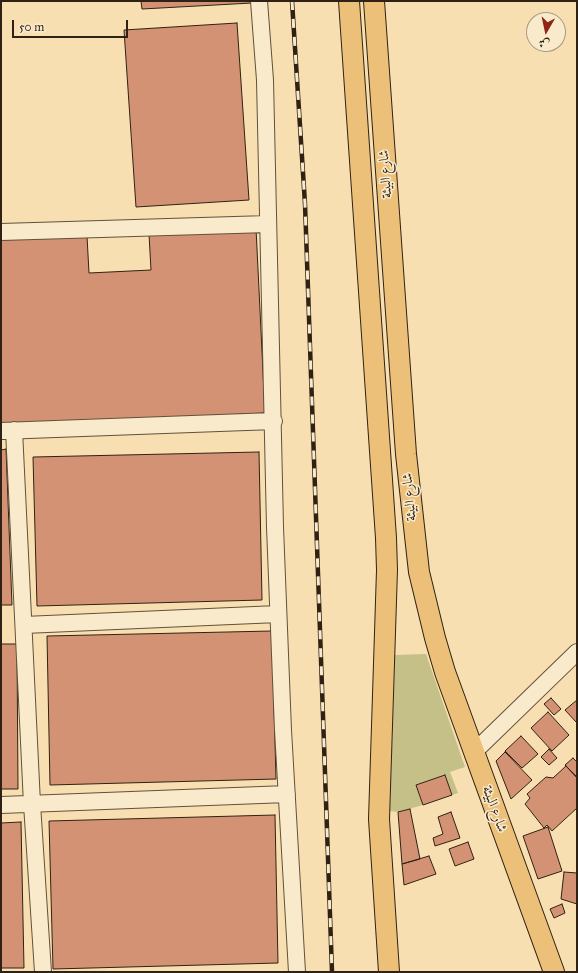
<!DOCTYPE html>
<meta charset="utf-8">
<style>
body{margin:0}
#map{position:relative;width:578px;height:973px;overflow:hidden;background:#f8dfb1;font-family:"IM FELL Great Primer",Amiri,serif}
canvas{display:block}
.frame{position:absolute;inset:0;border:2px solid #2f2214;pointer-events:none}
.north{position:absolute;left:526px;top:12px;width:40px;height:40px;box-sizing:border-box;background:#faeacc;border:1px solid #a99a82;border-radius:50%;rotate:189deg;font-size:11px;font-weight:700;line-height:16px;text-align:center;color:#2f2214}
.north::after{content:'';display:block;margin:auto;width:14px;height:18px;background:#8f2418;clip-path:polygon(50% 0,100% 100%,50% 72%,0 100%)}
.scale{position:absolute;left:12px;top:20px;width:116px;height:18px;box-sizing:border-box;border:2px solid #2f2214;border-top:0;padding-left:5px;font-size:12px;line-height:14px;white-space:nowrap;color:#2f2214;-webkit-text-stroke:3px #faeacc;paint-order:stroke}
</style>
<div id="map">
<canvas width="578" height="973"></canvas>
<div class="frame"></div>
<div class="north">ش</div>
<div class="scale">50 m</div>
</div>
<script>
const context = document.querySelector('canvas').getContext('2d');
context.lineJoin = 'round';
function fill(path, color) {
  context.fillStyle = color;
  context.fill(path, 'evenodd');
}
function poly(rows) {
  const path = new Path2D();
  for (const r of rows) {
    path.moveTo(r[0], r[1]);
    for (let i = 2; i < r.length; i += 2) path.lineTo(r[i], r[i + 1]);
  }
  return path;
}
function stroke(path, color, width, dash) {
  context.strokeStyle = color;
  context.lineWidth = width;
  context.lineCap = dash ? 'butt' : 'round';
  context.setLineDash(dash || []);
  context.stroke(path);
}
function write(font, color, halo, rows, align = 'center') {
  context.font = font + ' "IM FELL Great Primer",Amiri,serif';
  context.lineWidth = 3;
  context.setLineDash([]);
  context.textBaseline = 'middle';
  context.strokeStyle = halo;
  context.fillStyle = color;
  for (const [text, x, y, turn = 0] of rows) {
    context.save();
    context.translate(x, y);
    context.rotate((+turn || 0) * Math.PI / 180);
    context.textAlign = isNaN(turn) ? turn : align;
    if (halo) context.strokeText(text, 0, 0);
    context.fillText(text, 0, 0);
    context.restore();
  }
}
const green = poly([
 [426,654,465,767,450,772,458,793,452,795,445,775,416,785,423,805,398,812,390,811,395,655]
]);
const building = poly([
 [141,1,252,1,252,3,142,9,141,1],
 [237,23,249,200,136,207,124,30,237,23],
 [256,228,265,413,1,426,1,240,87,236,89,273,151,270,149,234,256,228],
 [6,449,12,605,1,605,1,450,6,449],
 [259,452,262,600,37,606,33,457,259,452],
 [272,631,276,779,50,785,47,636,272,631],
 [1,644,17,644,18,789,1,789,1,644],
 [551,698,561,709,554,715,544,704,551,698],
 [577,700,577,723,565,710,577,700],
 [548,712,569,735,552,751,531,728,548,712],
 [521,736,538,754,522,768,505,751,521,736],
 [549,749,557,758,549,765,541,757,549,749],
 [505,752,532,780,511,799,496,761,505,752],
 [573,758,577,762,577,777,565,765,573,758],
 [566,766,577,778,577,808,552,831,547,825,544,828,525,804,530,798,527,794,546,777,553,778,566,766],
 [445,775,452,795,423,805,416,785,445,775],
 [410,809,420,859,402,864,398,812,410,809],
 [451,812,460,838,435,846,433,838,443,834,438,817,451,812],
 [275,815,278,963,53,969,49,821,275,815],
 [21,822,24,968,1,968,1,823,21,822],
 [548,827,562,871,538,879,523,836,548,827],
 [468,842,474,859,455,866,449,849,468,842],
 [429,856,436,874,404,885,402,864,429,856],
 [564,872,577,873,577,904,561,899,564,872],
 [562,904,565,913,554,918,550,909,562,904]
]);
const minor = poly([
 [259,1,265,80,275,527,283,730,297,972],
 [1,232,268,224],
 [14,430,32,804,43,972],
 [1,431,274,421],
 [24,625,278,614],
 [474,752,577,652],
 [1,805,287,794]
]);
const major = poly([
 [349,1,386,538,387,570,379,819,389,972],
 [374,1,406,454,419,572,435,638,445,672,554,972]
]);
const rail = poly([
 [292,1,305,204,332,972]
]);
const streetNames = [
 ["شارع البيئة",386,174,-94],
 ["شارع البيئة",410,497,-95],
 ["شارع البيئة",494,809,70]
];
fill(green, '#c4c087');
fill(building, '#d49274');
stroke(building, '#2f2214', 1);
stroke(minor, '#61513b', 18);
stroke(major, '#2f2214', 22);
stroke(minor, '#faeacc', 16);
stroke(major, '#ecc078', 20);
stroke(rail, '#2f2214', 4.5);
stroke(rail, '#faeacc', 3, [9]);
write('14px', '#2f2214', '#faeacc', streetNames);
</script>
